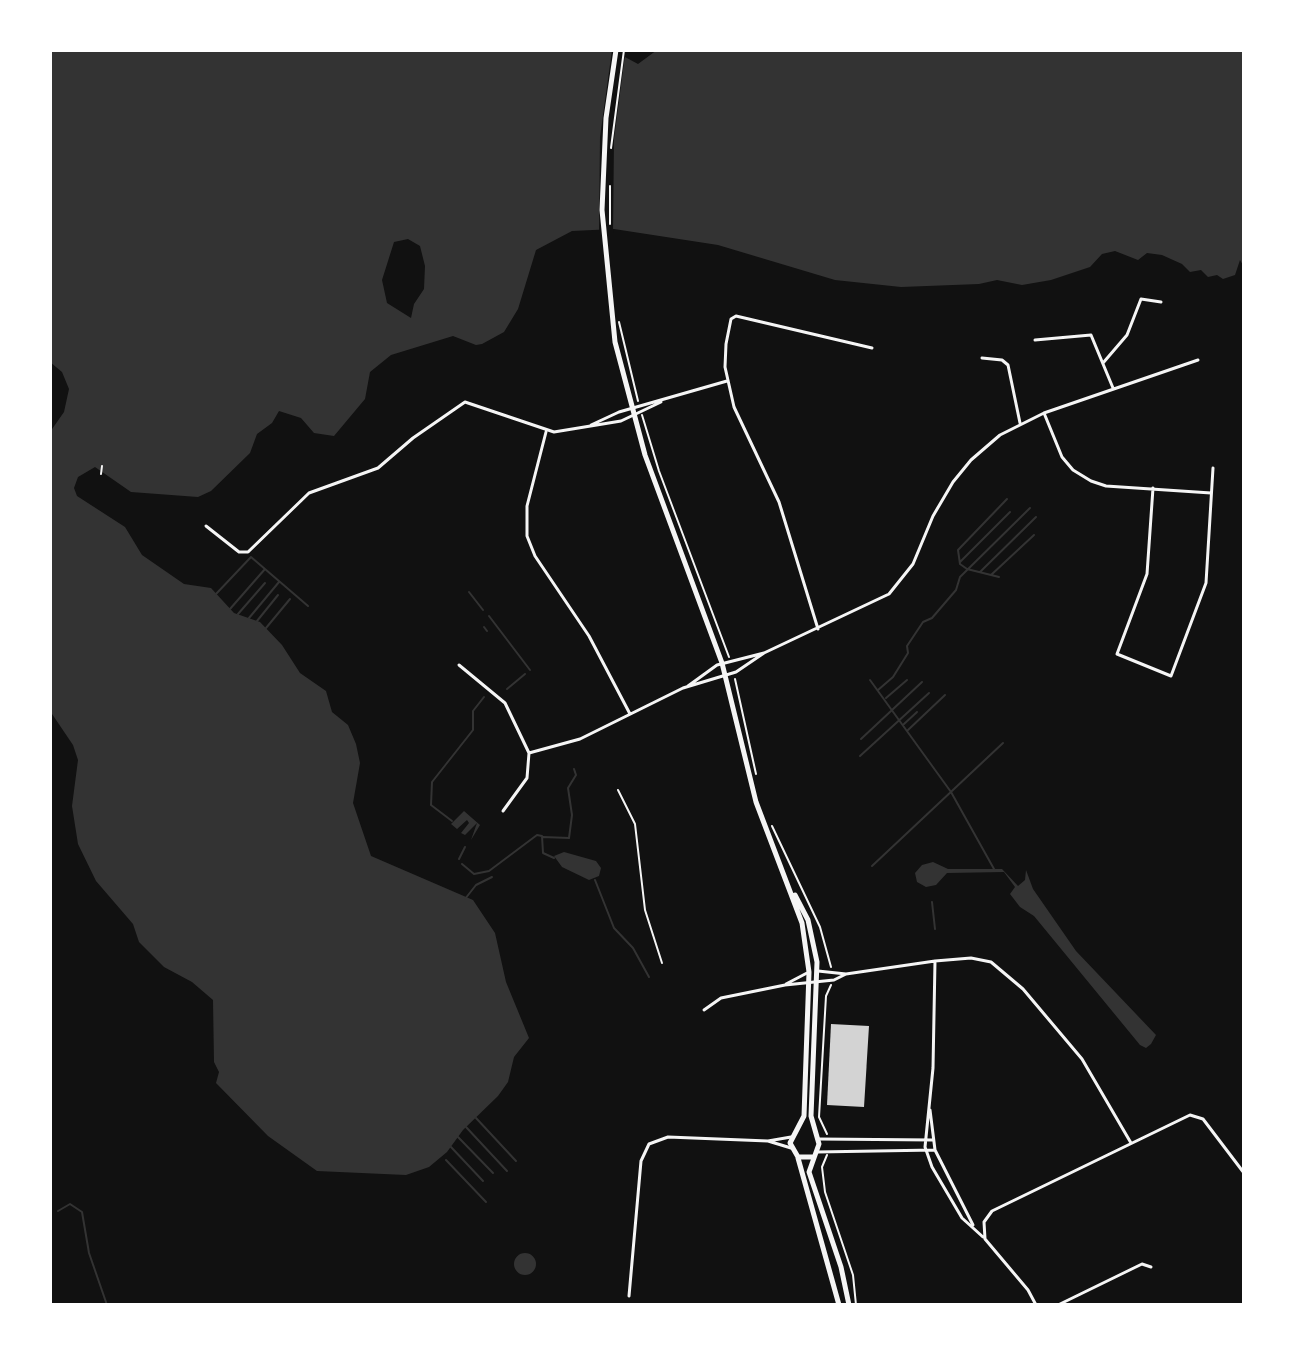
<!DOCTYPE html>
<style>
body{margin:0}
#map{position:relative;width:1294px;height:1355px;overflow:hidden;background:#111;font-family:"Fira Sans",sans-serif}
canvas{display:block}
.frame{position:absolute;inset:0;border:52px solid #fff;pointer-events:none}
</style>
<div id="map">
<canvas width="1294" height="1355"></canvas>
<div class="frame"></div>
</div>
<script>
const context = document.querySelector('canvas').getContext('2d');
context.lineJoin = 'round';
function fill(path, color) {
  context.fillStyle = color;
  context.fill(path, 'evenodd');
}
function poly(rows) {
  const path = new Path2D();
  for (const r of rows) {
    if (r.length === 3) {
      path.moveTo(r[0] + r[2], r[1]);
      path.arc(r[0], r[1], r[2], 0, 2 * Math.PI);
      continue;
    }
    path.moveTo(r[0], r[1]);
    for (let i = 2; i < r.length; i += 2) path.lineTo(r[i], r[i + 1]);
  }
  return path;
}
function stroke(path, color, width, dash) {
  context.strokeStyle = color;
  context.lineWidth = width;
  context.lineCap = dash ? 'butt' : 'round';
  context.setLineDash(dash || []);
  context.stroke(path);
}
const water = poly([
 [50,50,612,50,638,64,657,50,1244,50,1244,267,1240,260,1235,275,1223,279,1217,275,1208,277,1201,270,1190,272,1182,264,1162,255,1147,253,1138,260,1115,251,1102,254,1090,267,1051,280,1022,285,997,280,979,284,901,287,835,280,718,245,614,229,572,231,536,250,518,309,504,332,482,344,476,345,453,336,391,355,370,372,365,399,334,436,314,433,301,418,279,411,272,423,257,434,250,453,211,491,198,497,131,492,95,467,78,477,74,488,77,496,125,527,142,555,184,584,211,588,234,613,260,622,282,645,300,673,326,691,332,712,348,725,356,744,360,763,353,803,371,856,473,900,495,933,506,982,529,1038,514,1057,508,1082,498,1096,463,1130,447,1152,429,1167,406,1175,317,1171,268,1136,216,1083,219,1072,214,1062,213,1000,192,982,164,967,139,942,133,924,96,881,78,844,72,806,78,760,73,745,50,711,50,432,64,412,69,389,62,372,50,362],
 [408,239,420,246,425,266,424,289,414,304,411,318,387,303,382,280,394,242],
 [464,811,480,825,471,840,477,823,465,835,461,833,469,823,467,820,457,829,451,824],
 [564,852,596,861,601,868,599,876,589,880,562,867,554,856],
 [933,862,948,869,1002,869,1018,886,1025,880,1026,870,1033,889,1076,951,1156,1035,1151,1044,1146,1048,1140,1045,1034,916,1020,907,1010,894,1015,887,1004,872,947,873,936,885,926,887,917,882,915,873,922,865],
 [525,1264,11]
]);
const pier = poly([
 [612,50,625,55,614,139,613,233,599,233,600,137]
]);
const stream = poly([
 [960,562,1010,512],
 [980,572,1036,517],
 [991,575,1034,535],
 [999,577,967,569,960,564,958,550,1007,499],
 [469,592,483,610],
 [216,594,251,557,308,606],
 [230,609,265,569],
 [238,614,265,583],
 [489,616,530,670],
 [249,618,279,582],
 [257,621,278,595],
 [484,627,487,631],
 [266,628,290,599],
 [870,680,951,792,994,869],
 [507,689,525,674],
 [878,690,893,677,908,653,907,646,923,622,932,618,956,590,960,577,1030,508],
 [886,698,907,680],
 [904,724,917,712],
 [908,730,945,695],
 [861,739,922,682],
 [860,756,929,693],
 [452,821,431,805,432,782,473,730,473,711,484,697],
 [543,837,569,838,572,815,568,788,576,775,574,769],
 [459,859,465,847],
 [462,864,474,874,489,871,537,835,542,836,543,853,554,858],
 [872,866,1003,743],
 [595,880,614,928,633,948,649,977],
 [465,899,476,885,492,877],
 [932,902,935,929],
 [476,1118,516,1161],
 [466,1127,507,1171],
 [458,1137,493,1173],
 [451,1147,483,1181],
 [446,1160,486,1202],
 [58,1211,70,1204,82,1212,89,1253,107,1305],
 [50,1212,51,1212]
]);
const building = poly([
 [831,1024,869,1026,864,1107,827,1105]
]);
const path = poly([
 [611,148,624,50],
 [610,186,610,224],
 [619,322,638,401],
 [642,415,659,471,729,657],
 [101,474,102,466],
 [735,679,756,774],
 [772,826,820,927,831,967],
 [827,1134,819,1117,826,996,831,985],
 [827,1155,822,1167,825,1192,853,1275,856,1305]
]);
const service = poly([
 [618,790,635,824,645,910,662,963]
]);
const minor = poly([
 [1035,340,1091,335,1113,388],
 [982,358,1002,360,1008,365,1020,423],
 [1103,363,1127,335,1141,299,1161,302],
 [1044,413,1062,457,1073,470,1091,481,1106,486,1211,493],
 [591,425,619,412,727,381],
 [546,432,527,506,527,536,535,556,589,636,630,714],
 [1153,488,1147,574,1117,654,1171,676,1206,583,1213,468],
 [206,526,239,552,248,552,309,493,378,468,413,438,465,402,554,432,621,421,661,402],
 [818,629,779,502,734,407,725,367,726,344,731,319,736,316,872,348],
 [459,665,505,703,529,753,527,778,503,811],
 [688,686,717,665,764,653,889,594,913,564,933,516,953,482,971,460,1000,435,1044,413,1198,360],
 [529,753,580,739,683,688,736,672,764,653],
 [935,961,933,1068,925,1147,932,1167,962,1218,983,1237],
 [818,971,846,974],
 [786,984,807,973],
 [704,1010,721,998,785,985,834,980,846,974,935,961,971,958,991,962,1023,989,1082,1059,1131,1143],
 [930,1110,935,1150,973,1225],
 [818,1139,933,1140],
 [768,1141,791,1148],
 [817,1152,935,1150],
 [629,1296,641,1161,649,1144,668,1137,768,1141,791,1137],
 [1036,1305,1028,1290,985,1239,984,1222,992,1211,1190,1115,1203,1119,1244,1173],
 [1058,1305,1142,1264,1151,1267]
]);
const secondary = poly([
 [616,50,606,118,602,210,615,342,645,455,722,663,756,802,802,923,809,972,804,1116,790,1143,798,1157,813,1157],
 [795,895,808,920,817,962,811,1116,819,1144,809,1172,841,1267,849,1305],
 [798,1158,839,1305]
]);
fill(water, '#333');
fill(pier, '#111');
stroke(stream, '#333', 2);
fill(building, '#d3d3d3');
stroke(path, '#f5f5f5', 2);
stroke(service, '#f5f5f5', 2);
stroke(minor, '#f5f5f5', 3);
stroke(secondary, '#f5f5f5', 5);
</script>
